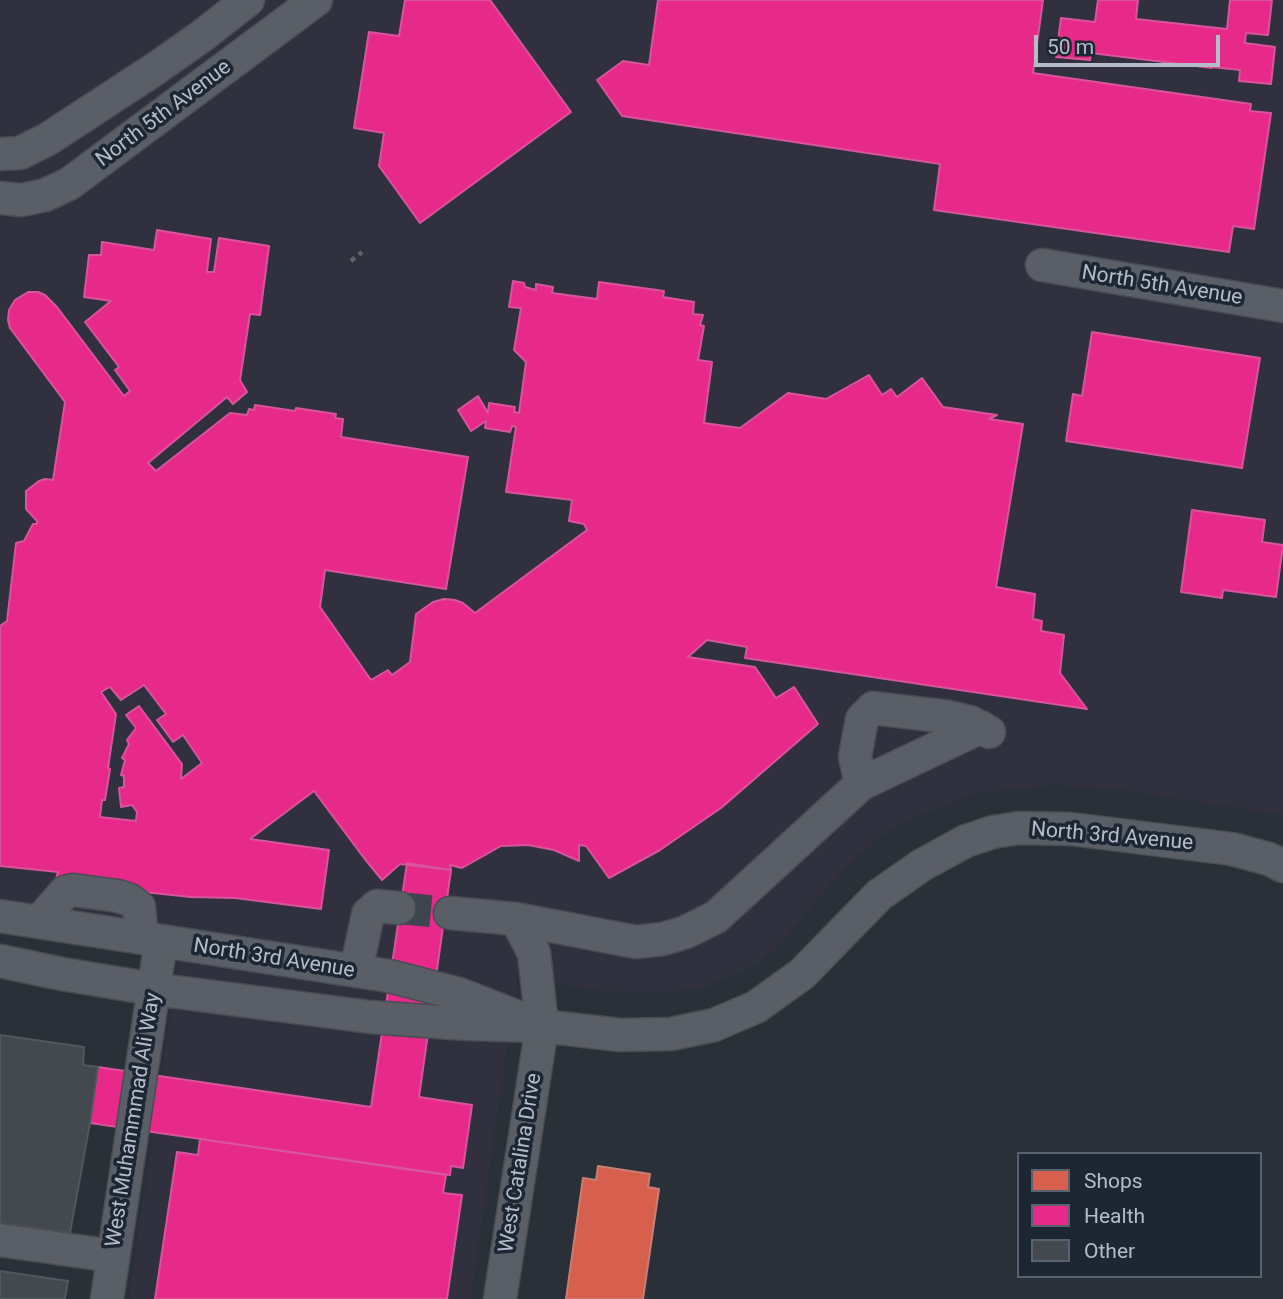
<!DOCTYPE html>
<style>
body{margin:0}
#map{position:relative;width:1283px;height:1299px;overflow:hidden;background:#2a3038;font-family:Roboto,sans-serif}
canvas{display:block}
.legend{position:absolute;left:1017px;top:1152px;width:245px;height:126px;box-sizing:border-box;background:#1d2633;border:2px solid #59626f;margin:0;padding:9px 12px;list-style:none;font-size:21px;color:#b4bcc9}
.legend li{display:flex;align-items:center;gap:14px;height:35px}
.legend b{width:35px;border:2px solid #59626f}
.scale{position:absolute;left:1034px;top:35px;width:186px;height:32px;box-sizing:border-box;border:4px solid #b4bcc9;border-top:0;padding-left:9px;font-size:21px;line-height:24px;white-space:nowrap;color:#b4bcc9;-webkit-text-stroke:5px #1d2633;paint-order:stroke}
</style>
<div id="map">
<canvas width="1283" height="1299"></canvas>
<ul class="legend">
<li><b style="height:19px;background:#d6604d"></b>Shops</li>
<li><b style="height:19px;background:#e7298a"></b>Health</li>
<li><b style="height:19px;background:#444950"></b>Other</li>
</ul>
<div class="scale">50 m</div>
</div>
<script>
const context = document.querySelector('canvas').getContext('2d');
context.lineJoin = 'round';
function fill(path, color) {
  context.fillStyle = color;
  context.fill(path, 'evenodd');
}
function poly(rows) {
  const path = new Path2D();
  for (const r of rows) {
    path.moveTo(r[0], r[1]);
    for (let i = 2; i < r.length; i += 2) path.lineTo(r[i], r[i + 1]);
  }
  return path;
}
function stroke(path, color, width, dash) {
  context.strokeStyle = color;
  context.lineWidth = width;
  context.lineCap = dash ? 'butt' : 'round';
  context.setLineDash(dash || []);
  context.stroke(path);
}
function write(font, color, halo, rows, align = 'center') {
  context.font = font + ' Roboto,sans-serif';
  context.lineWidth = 7;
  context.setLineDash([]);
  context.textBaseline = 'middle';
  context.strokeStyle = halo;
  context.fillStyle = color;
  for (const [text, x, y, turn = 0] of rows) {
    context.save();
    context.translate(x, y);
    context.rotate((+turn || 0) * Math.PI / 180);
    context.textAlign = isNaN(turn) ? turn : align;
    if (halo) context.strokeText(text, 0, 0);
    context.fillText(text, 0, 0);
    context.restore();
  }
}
const medical = poly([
 [0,0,1283,0,1283,815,1113,789,1054,785,975,794,905,821,876,841,846,866,779,945,756,965,704,988,675,992,618,993,517,978,471,1299,129,1299,183,929,0,901]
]);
const shops = poly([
 [598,1166,650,1174,648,1187,659,1189,643,1299,566,1299,583,1178,596,1180,598,1166]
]);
const health = poly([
 [405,0,490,0,571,112,420,223,379,166,384,133,354,128,369,32,399,36,405,0],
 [658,0,1043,0,1033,73,1251,104,1250,111,1271,113,1254,229,1233,226,1229,252,934,210,940,164,622,116,597,80,623,61,649,65,658,0],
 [1098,0,1138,0,1136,19,1227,29,1230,0,1272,0,1268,35,1246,33,1245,43,1275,47,1271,84,1239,81,1240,70,1212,67,1212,68,1091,53,1090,60,1056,57,1061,18,1095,22,1098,0],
 [157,230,211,239,207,272,214,272,219,238,269,246,260,315,250,314,240,380,247,392,233,404,227,397,148,463,156,471,230,413,247,415,249,409,254,410,255,405,295,411,296,408,336,414,335,418,343,419,341,437,468,457,446,589,325,570,320,607,371,680,388,670,392,675,410,662,416,614,433,602,444,599,455,600,463,603,475,613,587,530,584,524,569,521,572,500,506,492,516,427,512,426,510,432,485,428,486,421,471,431,458,410,478,396,488,413,489,403,515,407,514,412,519,413,526,362,514,350,521,308,509,307,513,281,524,283,525,287,536,290,536,284,553,287,552,293,597,299,599,282,664,291,663,297,694,302,693,314,703,315,700,325,704,326,698,360,712,362,704,423,740,428,788,393,826,399,869,375,882,395,891,389,897,397,922,378,943,407,997,415,989,419,1023,424,996,587,1035,594,1033,619,1042,621,1041,631,1064,635,1060,673,1087,709,745,658,747,647,707,640,688,657,755,667,776,698,794,687,818,724,721,808,660,850,609,878,586,846,579,845,579,861,554,850,528,845,501,846,462,868,450,865,451,870,400,864,382,880,364,858,314,791,250,839,329,850,321,909,235,898,191,897,124,890,56,879,58,872,0,866,0,626,7,621,16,543,24,541,33,524,37,524,37,521,26,509,26,491,39,481,45,479,53,480,65,402,10,328,8,320,9,310,15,300,28,292,38,292,45,295,57,307,124,396,130,391,115,370,119,367,85,322,111,301,84,297,89,255,101,255,102,242,154,250,157,230],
 [144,685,166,714,157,720,173,742,183,735,202,763,181,779,182,764,139,706,126,715,136,728,127,740,129,744,122,758,125,760,121,775,124,776,124,787,119,788,121,807,132,805,137,812,136,821,100,817,102,800,105,800,110,769,108,768,116,714,101,692,110,687,121,700,144,685],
 [1092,332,1260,358,1242,468,1066,441,1073,394,1082,396,1092,332],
 [1192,510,1265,520,1262,542,1283,545,1276,597,1223,590,1222,598,1181,592,1192,510],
 [407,863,451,870,419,1097,472,1105,463,1168,451,1166,450,1175,90,1123,98,1067,371,1107,407,863],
 [200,1139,446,1175,443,1193,462,1195,447,1299,155,1299,177,1152,198,1155,200,1139]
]);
const building = poly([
 [0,1035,84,1047,83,1065,98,1067,90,1123,70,1233,0,1223,0,1035],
 [0,1271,68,1281,65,1299,0,1299,0,1271]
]);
const minorTunnel = poly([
 [399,908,450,913]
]);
const path = poly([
 [351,261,362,252]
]);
const minor = poly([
 [0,154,20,153,48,139,155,69,202,36,248,0],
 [0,198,22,200,45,195,69,184,316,0],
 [1042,265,1283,306],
 [861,784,855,757,862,719,873,708,949,717,970,722,989,732],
 [450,913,516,919,534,953,542,1026,500,1299],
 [0,916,389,976,459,994,518,1017],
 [516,919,636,942,663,939,686,932,716,917,861,784,981,727],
 [39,922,65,892,73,890,118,896,130,900,139,907,142,938],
 [0,961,62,974,153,989,370,1017,466,1024,542,1026,620,1035,671,1034,714,1025,756,1007,802,974,879,895,922,865,966,841,993,832,1019,828,1071,829,1232,849,1269,859,1283,866],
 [356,971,368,914,377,906,399,908],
 [0,1240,113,1256],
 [107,1299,161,941]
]);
const streetNames = [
 ["North 5th Avenue",164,114,-37],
 ["North 5th Avenue",1162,286,9],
 ["North 3rd Avenue",1112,837,5],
 ["North 3rd Avenue",274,959,9],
 ["West Muhammmad Ali Way",134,1120,-81],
 ["West Catalina Drive",521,1163,-81]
];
fill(medical, '#31303e');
fill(shops, '#d6604d');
stroke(shops, '#cc7c72', 2);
fill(health, '#e7298a');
stroke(health, '#d8559d', 2);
fill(building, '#444950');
stroke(building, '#52575f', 2);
stroke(minorTunnel, '#3f454e', 32, [32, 16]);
stroke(minor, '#484c53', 35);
stroke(path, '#5d636a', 4.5, [5, 5]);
stroke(minor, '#5a5e66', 32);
write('21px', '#b4bcc9', '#1d2633', streetNames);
</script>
